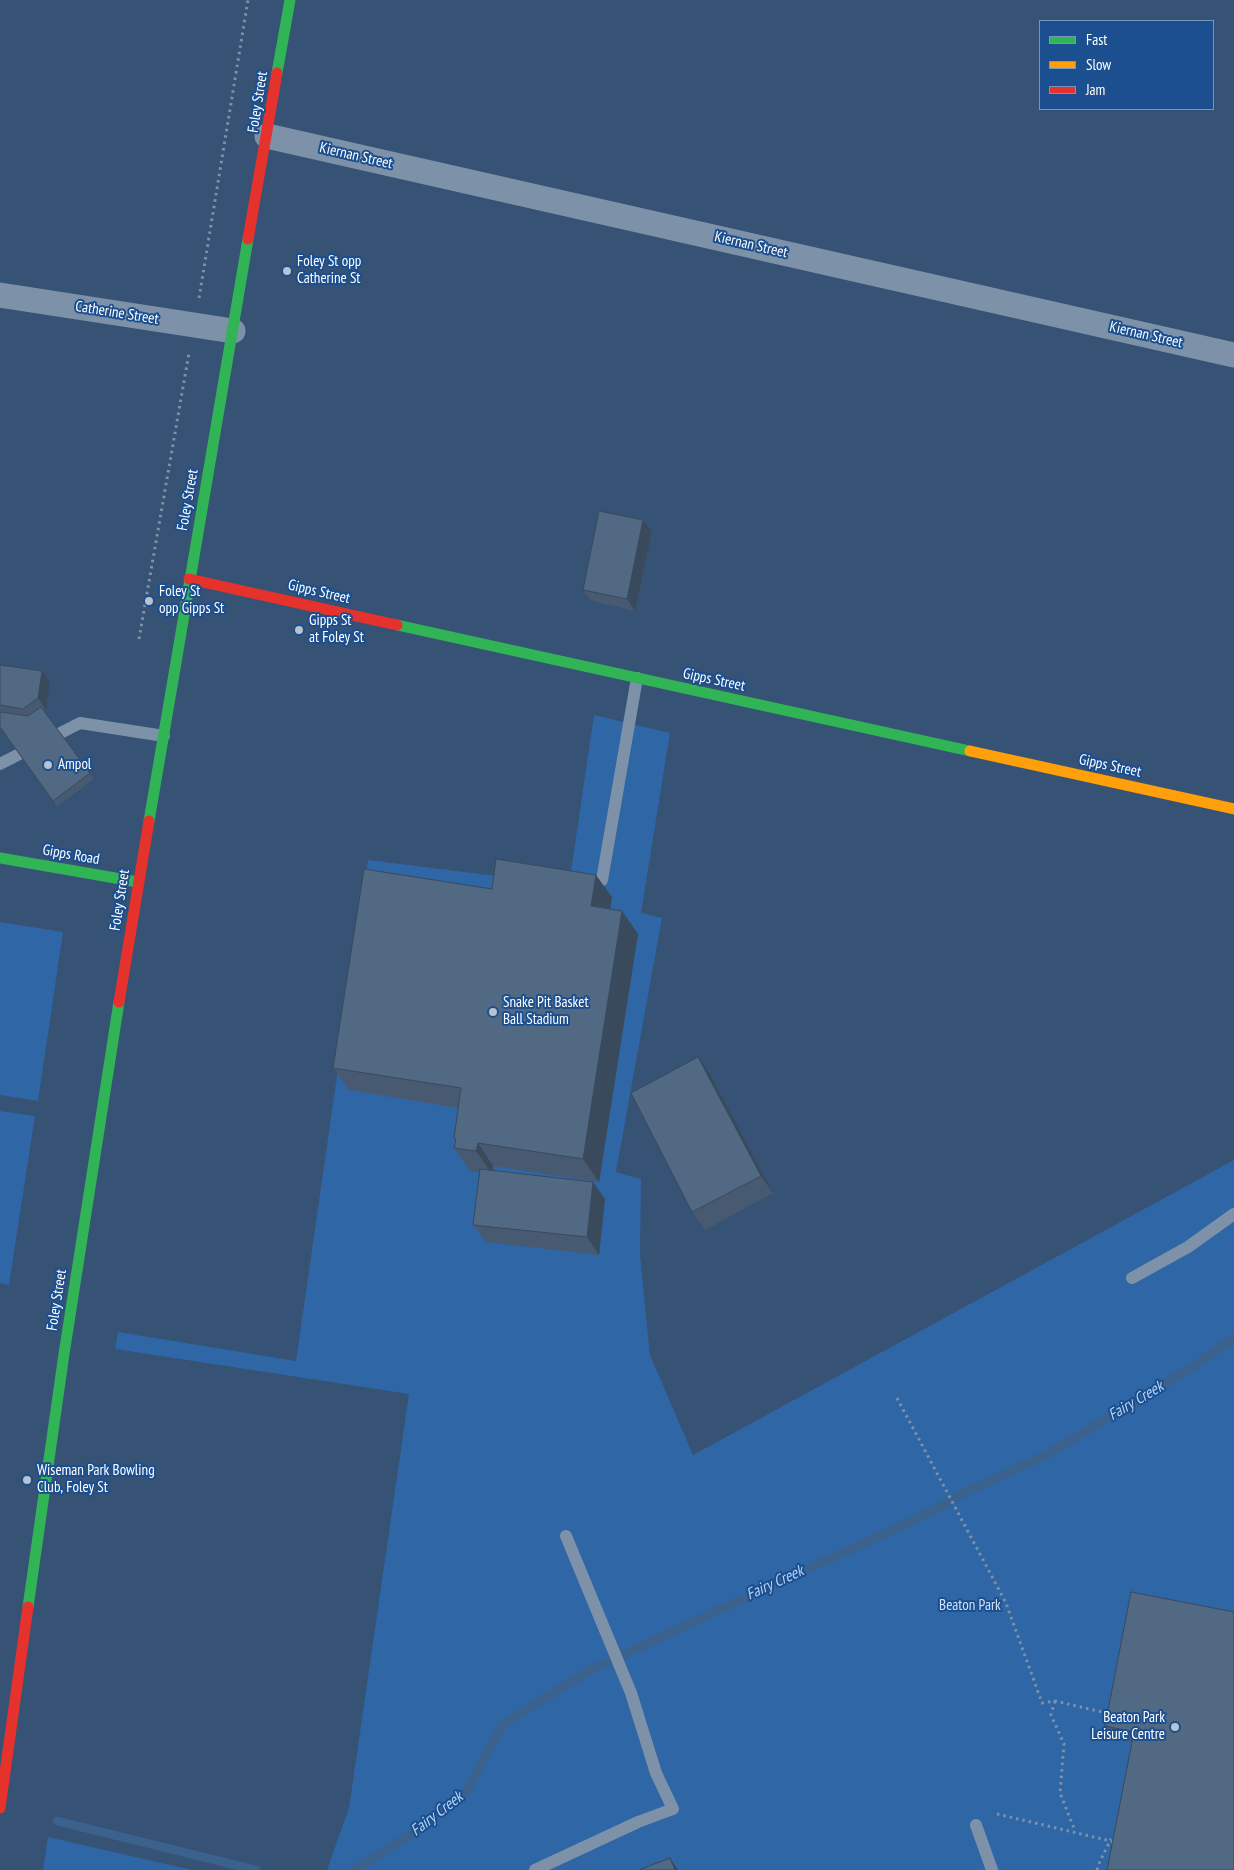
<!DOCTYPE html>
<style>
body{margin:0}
#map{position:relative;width:1234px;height:1870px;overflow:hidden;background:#365274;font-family:"PT Sans Narrow",sans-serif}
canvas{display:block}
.legend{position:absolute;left:1039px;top:20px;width:175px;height:90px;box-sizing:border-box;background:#1b4f8f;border:1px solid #7695bc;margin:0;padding:6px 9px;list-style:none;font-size:15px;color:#fff}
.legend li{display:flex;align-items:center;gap:10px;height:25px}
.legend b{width:25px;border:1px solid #7695bc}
</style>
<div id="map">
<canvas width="1234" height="1870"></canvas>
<ul class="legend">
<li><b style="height:6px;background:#30b455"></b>Fast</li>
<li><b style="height:6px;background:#ff9f0a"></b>Slow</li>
<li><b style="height:6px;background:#e5322d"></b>Jam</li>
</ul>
</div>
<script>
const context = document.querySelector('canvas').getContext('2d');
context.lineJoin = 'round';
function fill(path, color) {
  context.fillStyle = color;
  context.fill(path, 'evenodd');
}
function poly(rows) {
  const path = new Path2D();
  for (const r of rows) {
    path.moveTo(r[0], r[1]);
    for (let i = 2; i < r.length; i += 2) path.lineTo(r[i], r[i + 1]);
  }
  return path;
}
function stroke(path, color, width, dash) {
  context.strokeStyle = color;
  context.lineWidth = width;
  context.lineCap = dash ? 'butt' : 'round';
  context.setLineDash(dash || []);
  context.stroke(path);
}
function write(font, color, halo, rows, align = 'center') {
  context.font = font + ' "PT Sans Narrow",sans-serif';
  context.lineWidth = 4;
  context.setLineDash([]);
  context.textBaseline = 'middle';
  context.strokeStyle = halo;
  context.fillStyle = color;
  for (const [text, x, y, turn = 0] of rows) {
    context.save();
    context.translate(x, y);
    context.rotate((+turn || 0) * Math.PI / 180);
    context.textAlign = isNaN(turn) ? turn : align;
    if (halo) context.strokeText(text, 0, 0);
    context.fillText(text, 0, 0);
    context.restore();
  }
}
const green = poly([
 [594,715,670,733,641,913,662,918,616,1172,641,1179,640,1254,650,1355,693,1455,1234,1160,1234,1870,327,1870,349,1808,409,1394,115,1349,118,1332,296,1361,368,860,569,885],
 [0,922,63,932,38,1101,0,1095],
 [0,1111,35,1116,9,1285,0,1283],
 [48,1837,192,1870,43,1870]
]);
const stream = poly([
 [57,1821,256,1870],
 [353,1870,412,1834,466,1792,503,1724,592,1669,935,1510,959,1495,1046,1455,1189,1369,1234,1338]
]);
const path = poly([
 [199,298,248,0],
 [139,639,189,353],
 [897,1398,1006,1603,1042,1703,1055,1701,1111,1714],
 [1055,1701,1051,1715,1064,1744,1060,1793,1075,1831],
 [997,1814,1115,1842],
 [1097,1870,1100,1861,1111,1839]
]);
const lane = poly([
 [0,764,80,723,164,736],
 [602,880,637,678],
 [1132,1278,1188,1247,1234,1214],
 [976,1825,992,1870],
 [535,1870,638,1822,673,1809,656,1773,631,1693,566,1536]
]);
const street = poly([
 [267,136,1234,355],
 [0,295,233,331]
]);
const fast = poly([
 [277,73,290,0],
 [397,625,970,751],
 [149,821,248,239],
 [0,858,138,882],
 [28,1607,64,1354,119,1002]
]);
const slow = poly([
 [970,751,1234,809]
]);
const jam = poly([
 [248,239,277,73],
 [189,579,397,625],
 [119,1002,149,821],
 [0,1808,28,1607]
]);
const wall = poly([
 [643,520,652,531,635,611,591,601,583,590],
 [0,665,42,671,50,683,46,710,44,711,94,779,57,807,0,727],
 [492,889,612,897,610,909,622,911,638,934,599,1182,493,1166,493,1170,605,1199,599,1255,486,1242,473,1225,480,1172,470,1171,454,1148,455,1141,454,1138,458,1108,349,1090,333,1068],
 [710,1074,773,1193,705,1230,692,1212],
 [1234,1612,1132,1742,1114,1738,1105,1726]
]);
const shadedWall = poly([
 [643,520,652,531,635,611,627,599],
 [42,671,50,683,46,710,38,698],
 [596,875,612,897,607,929,591,906],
 [622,911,638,934,599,1182,583,1159],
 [698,1057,710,1074,773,1193,761,1176],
 [478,1143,493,1166,492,1174,476,1151],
 [593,1182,605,1199,599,1255,587,1237],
 [670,1858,678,1870,675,1870]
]);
const building = poly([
 [599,511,643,520,627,599,583,590,599,511],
 [0,665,42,671,38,698,23,709,0,705,0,665],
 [41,707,90,773,53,801,0,727,0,712,28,716,41,707],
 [496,859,596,875,591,906,622,911,583,1159,478,1143,476,1151,454,1148,456,1139,454,1138,461,1088,333,1068,364,869,492,889,496,859],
 [698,1057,761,1176,692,1212,631,1093,698,1057],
 [480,1169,593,1182,587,1237,473,1225,480,1169],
 [1131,1592,1234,1612,1234,1870,1107,1870,1134,1732,1105,1726,1131,1592],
 [670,1858,675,1870,639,1870,670,1858]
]);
const markers = [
 [287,271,5,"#b9c2ce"],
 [149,601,5,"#b9c2ce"],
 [299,630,5,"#b9c2ce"],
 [48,765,5,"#b9c2ce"],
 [493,1012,5,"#b9c2ce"],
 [27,1480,5,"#b9c2ce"],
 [1175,1727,5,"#b9c2ce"]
];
const streetNames = [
 ["Foley Street",258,102,-81],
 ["Kiernan Street",356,156,13],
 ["Kiernan Street",751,245,13],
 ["Catherine Street",117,313,9],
 ["Kiernan Street",1146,335,13],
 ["Foley Street",188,500,-80],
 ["Gipps Street",319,592,13],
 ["Gipps Street",714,680,12],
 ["Gipps Street",1110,766,12],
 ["Gipps Road",71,855,10],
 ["Foley Street",120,900,-81],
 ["Foley Street",57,1300,-81]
];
const poiNames = [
 ["Foley St opp",297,262],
 ["Catherine St",297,279],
 ["Foley St",159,592],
 ["opp Gipps St",159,609],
 ["Gipps St",309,621],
 ["at Foley St",309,638],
 ["Ampol",58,765],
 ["Snake Pit Basket",503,1003],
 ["Ball Stadium",503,1020],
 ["Wiseman Park Bowling",37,1471],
 ["Club, Foley St",37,1488],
 ["Beaton Park",1165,1718,"right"],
 ["Leisure Centre",1165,1735,"right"]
];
const parkNames = [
 ["Beaton Park",970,1606]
];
const waterNames = [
 ["Fairy Creek",1136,1401,-31],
 ["Fairy Creek",775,1583,-25],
 ["Fairy Creek",437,1814,-38]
];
fill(green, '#2f66a5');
stroke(stream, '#3b618d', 9);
stroke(path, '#7d92a8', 3, [2.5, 4]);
stroke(lane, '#7d92a8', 12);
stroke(street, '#7d92a8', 25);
stroke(fast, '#30b455', 11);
stroke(slow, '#ff9f0a', 11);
stroke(jam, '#e5322d', 11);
fill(wall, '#475a72');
fill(shadedWall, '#394a5c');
fill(building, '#526984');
stroke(building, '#394a5c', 1);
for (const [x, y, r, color] of markers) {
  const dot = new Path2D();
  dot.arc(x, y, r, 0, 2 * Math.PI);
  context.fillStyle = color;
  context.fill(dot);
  stroke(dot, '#1b4f8f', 2);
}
write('15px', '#fff', '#1b4f8f', streetNames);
write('15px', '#fff', '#1b4f8f', poiNames, 'left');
write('15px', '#cfe3fa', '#1b4f8f', parkNames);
write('italic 16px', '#b5d3f5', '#1b4f8f', waterNames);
</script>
